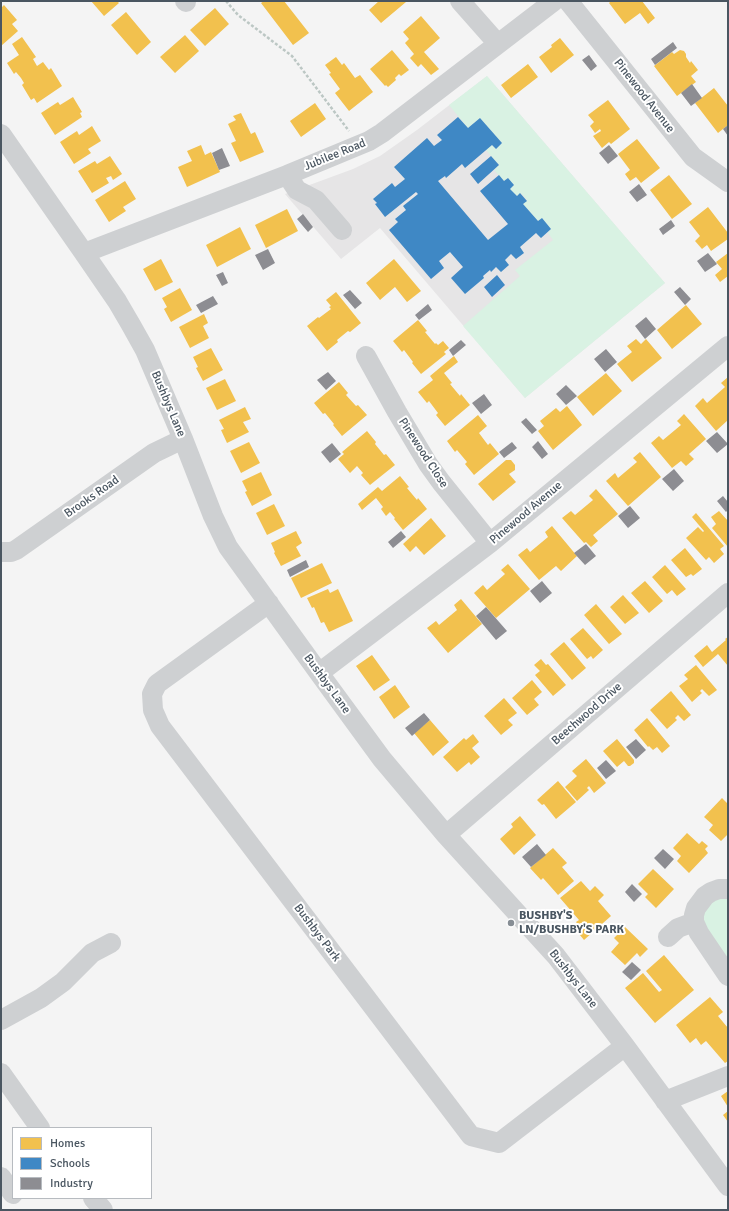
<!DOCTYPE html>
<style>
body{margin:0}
#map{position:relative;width:729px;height:1211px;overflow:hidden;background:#f4f4f4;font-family:Signika,sans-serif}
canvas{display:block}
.frame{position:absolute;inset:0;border:2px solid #4a5661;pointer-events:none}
.legend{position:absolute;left:12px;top:1127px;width:140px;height:72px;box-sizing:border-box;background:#fff;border:1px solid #b7bbc0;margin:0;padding:5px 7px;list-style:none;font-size:12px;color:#4a5661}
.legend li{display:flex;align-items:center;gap:8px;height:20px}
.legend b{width:20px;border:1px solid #b7bbc0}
</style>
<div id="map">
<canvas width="729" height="1211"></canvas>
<div class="frame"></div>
<ul class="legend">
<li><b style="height:11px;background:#f2c14e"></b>Homes</li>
<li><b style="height:11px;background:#3f88c5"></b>Schools</li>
<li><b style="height:11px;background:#8d8d92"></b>Industry</li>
</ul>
</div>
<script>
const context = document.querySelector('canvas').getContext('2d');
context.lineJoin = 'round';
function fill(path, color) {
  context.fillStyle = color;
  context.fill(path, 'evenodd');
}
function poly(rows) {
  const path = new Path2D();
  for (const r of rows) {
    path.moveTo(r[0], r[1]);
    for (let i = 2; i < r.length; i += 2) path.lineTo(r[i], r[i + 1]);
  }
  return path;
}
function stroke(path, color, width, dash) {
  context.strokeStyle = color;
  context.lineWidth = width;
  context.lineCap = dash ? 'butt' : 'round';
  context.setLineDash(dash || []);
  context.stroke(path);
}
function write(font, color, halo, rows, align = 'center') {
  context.font = font + ' Signika,sans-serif';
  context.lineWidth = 4;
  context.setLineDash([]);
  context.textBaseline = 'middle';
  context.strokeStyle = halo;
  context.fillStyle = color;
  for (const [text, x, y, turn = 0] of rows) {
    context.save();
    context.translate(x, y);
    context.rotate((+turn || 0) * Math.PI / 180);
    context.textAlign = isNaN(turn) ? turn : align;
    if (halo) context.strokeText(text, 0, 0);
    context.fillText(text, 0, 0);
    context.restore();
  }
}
const education = poly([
 [487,76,665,283,525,398,380,228,341,259,285,194,353,169,380,156,417,130]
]);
const green = poly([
 [487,76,665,283,525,398,463,326,520,276,515,270,553,240,548,233,551,229,542,218,538,221,523,204,527,200,521,193,517,196,510,189,514,185,508,178,504,181,494,170,499,165,486,150,492,145,496,149,502,143,480,118,468,128,449,105],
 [716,898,728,899,728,966,705,933,701,912]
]);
const homes = poly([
 [91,1,117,1,119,3,104,16],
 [264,1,284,1,309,33,293,45,261,3],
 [379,1,405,1,406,2,381,23,369,10],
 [611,1,642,1,655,18,648,24,640,13,625,24,609,3],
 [4,5,17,20,12,24,18,31,1,46,1,8],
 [215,8,229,24,205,46,190,30],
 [126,12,151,42,137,55,111,25],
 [421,16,440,38,424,52,439,69,431,75,421,64,418,67,410,58,414,54,405,43,409,39,403,32],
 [185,35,199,51,175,73,160,57],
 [22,37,36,57,33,59,37,66,43,62,49,70,51,68,62,86,37,103,34,98,31,100,22,85,24,83,21,78,16,72,14,74,7,63,19,55,12,44],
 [560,38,574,55,551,73,539,57,552,47,551,45],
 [392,50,409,70,401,76,399,74,395,78,396,80,388,87,386,85,385,86,370,69],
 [680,50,684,51,686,54,686,57,690,63,691,61,698,70,691,76,696,82,677,96,654,66,672,52,674,54],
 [336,57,342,65,344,63,355,78,360,75,373,92,349,111,335,93,340,89,329,74,331,73,325,65],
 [528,64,538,77,511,98,501,85],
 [714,88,728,106,728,125,718,133,695,103],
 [73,97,82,112,80,113,82,117,55,135,41,113,58,102,60,105],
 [608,100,630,129,611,144,609,142,602,148,593,136,601,131,600,129,595,133,590,126,594,122,588,115],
 [315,103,326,119,301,137,290,121],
 [241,113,251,134,255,132,264,152,240,162,231,143,236,141,228,124,236,120,233,116],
 [92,126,101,141,88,149,91,153,74,164,60,142,77,131,79,135],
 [637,139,660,168,641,183,636,177,630,181,625,174,630,170,618,154],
 [201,145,205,155,211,152,220,172,187,187,178,167,192,161,187,151],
 [110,156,122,174,113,180,111,176,106,178,109,183,92,193,78,171,95,161,97,164],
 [669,175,692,204,672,219,650,190],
 [125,181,136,199,123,207,126,211,109,222,95,200],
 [708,207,728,233,728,239,711,251,707,245,702,249,695,241,700,236,689,222],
 [287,209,298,231,266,248,255,225],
 [240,227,251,249,217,267,206,245],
 [728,253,728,276,720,282,715,275,722,269,716,262],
 [161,259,173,282,155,291,143,269],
 [394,259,421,291,407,302,395,287,380,300,366,283],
 [180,288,192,310,171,322,164,309,167,307,162,298],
 [336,292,361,323,350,332,348,331,337,340,338,342,327,351,307,326,318,317,319,318,331,309,329,307,331,306,326,300],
 [686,305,702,324,672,349,657,330],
 [204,314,208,323,203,326,209,338,190,348,179,327],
 [418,320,427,331,425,332,435,344,436,343,438,345,443,341,449,348,444,352,446,354,421,374,412,363,413,362,404,350,402,352,393,341],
 [636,339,641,344,646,339,662,358,632,382,617,364,632,352,627,346],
 [211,348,223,370,203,381,196,368,198,367,193,357],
 [454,356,458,362,444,373,452,383,450,384,460,396,461,394,470,405,445,426,436,415,438,413,429,401,427,403,418,392,433,380,430,376],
 [606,373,622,391,593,416,577,397],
 [728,377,728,420,716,431,695,406,703,398,707,403,725,387,721,383],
 [225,379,236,401,217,410,206,388],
 [339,382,348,393,346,395,356,406,358,405,367,415,342,436,333,425,334,424,325,413,323,414,314,403],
 [567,406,582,425,553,450,538,431,544,426,540,421,556,408,560,412],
 [245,407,251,419,243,422,249,432,227,443,221,430,224,429,219,420],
 [684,414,706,439,689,454,694,459,686,466,681,461,672,468,651,443,659,436,663,440,681,425,677,421],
 [478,415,487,426,479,433,488,445,490,443,499,454,474,475,465,464,467,462,457,450,455,452,447,441],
 [367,431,376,442,375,444,384,455,386,454,395,465,370,485,361,475,363,473,357,466,350,473,338,459,344,454,342,452],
 [249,442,260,463,241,473,230,451],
 [640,452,661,477,628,506,606,481,615,473,618,478,637,462,633,458],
 [506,460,511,460,515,465,515,470,509,474,516,482,493,501,478,484],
 [261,472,272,495,252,506,245,492,247,491,242,481],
 [400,476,409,487,407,488,417,500,418,498,427,509,403,530,394,519,395,518,390,512,386,516,381,509,383,507,376,498,362,510,358,504,378,487,382,491],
 [596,489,618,514,593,535,598,541,591,547,586,542,584,543,562,518,571,511,575,515,593,500,589,496],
 [274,504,285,526,267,535,256,513],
 [719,511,728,521,728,547,712,528,716,524,711,517],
 [696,513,724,546,720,549,724,554,714,563,709,557,706,560,686,538,698,527,703,532,704,531,692,517],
 [431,518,446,536,424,555,416,546,410,552,403,544],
 [552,526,577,556,561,571,556,566,539,580,518,555,527,548,530,552,548,537,545,532],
 [296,531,302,543,296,547,301,556,281,566,274,553,275,552,271,543],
 [685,548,702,569,693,576,691,574,686,577,671,560],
 [322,563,332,583,301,598,291,578],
 [508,564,530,589,496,618,474,593,483,585,487,590,505,574,501,570],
 [665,565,686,589,677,596,672,590,667,594,652,577],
 [645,581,663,601,649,613,631,593],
 [328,589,330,593,338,589,353,621,329,632,324,622,321,623,314,607,312,608,307,598],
 [623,595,639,613,625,624,610,607],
 [461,599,482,624,448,653,427,628,436,621,439,625,457,610,454,605],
 [596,604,622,634,609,644,584,615],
 [583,628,603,650,593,659,591,656,587,659,570,639],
 [728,637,728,666,718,654,703,667,694,656,707,645,712,652,726,640,725,639],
 [564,642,586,668,572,680,550,654],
 [372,655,390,680,374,691,356,666],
 [541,659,546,665,548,664,566,685,553,696,535,675,540,671,534,665],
 [696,665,717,690,709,696,702,689,700,691,702,693,692,702,679,686,688,679,684,675],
 [532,680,542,692,534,699,539,705,527,715,512,698],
 [395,685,410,707,394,719,379,697],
 [671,691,691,715,684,721,678,715,675,718,677,720,667,729,650,710],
 [504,698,517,713,508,720,513,725,501,735,484,716],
 [647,718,670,746,662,753,657,747,653,750,649,746,648,747,634,730],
 [430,720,449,742,433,756,414,733],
 [473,734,479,742,472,748,480,757,471,765,469,762,457,772,443,757,464,738,466,740],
 [617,739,634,760,634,763,630,766,628,766,624,761,617,767,603,751],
 [586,759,606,783,594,793,589,786,587,788,589,790,577,801,565,787,577,776,572,771],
 [558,781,576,802,556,819,544,804,542,805,537,800],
 [722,798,728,804,728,834,721,841,709,830,713,825,704,817],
 [520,816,536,835,514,855,500,839,513,827,511,824],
 [687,833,699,844,702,841,708,846,705,849,708,853,689,873,677,861,681,856,673,848],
 [553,848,567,863,562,867,574,881,558,895,543,878,541,880,530,868],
 [653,869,674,889,656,908,645,897,648,894,638,884],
 [581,881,590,891,595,886,604,895,598,901,611,916,584,940,575,929,579,926,576,922,579,920,560,898],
 [625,927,648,949,640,957,637,953,625,965,611,952,619,943,614,938],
 [664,955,694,990,655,1023,625,988,643,973,659,992,662,990,646,971],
 [710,997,723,1012,718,1016,728,1028,728,1061,725,1063,706,1041,701,1045,696,1038,690,1043,676,1025],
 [728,1091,728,1107,721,1096],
 [728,1111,728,1122,723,1115]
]);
const schools = poly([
 [458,117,468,128,480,118,502,143,496,149,492,145,465,168,462,164,446,178,445,176,438,181,488,240,508,224,480,191,499,175,504,181,508,178,514,185,510,189,517,196,520,193,527,201,523,204,538,221,542,218,551,229,541,238,536,233,520,247,524,253,516,259,511,254,505,260,509,265,501,272,496,267,491,272,490,270,483,276,484,278,465,294,451,278,463,267,450,252,439,261,444,268,431,279,389,230,398,222,395,219,406,210,403,206,418,194,416,192,385,217,375,204,377,203,373,199,392,183,395,187,405,179,394,167,427,138,434,146,442,140,437,135],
 [491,156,499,165,478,184,470,174],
 [497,275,505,285,492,297,484,287]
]);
const industry = poly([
 [673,42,677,48,655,65,651,59],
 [589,55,597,66,591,71,582,60],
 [692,84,702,98,691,106,681,93],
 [728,125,728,136,723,129],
 [609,145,618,156,608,164,599,153],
 [222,148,230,166,219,170,212,153],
 [639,184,647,195,637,202,629,192],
 [303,214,313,227,308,232,297,219],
 [671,220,675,226,663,235,659,229],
 [268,249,275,263,263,270,255,255],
 [708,253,717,264,705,272,697,261],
 [223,272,228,283,222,286,216,275],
 [680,287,691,299,685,305,674,292],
 [350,290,362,303,355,309,343,295],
 [213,296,218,304,201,313,196,305],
 [428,304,432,310,419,320,415,315],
 [646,317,656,329,645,339,635,326],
 [461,340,466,345,453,356,449,350],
 [606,349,617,362,605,372,594,359],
 [328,372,336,381,326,390,317,380],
 [566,385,577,396,566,405,556,394],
 [484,394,492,405,481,414,472,403],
 [526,418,537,430,532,434,521,422],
 [717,432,728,444,717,453,706,441],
 [538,441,548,454,542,459,532,447],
 [512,442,517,448,504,458,499,452],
 [332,443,341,454,330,463,321,452],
 [674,469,684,481,673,491,662,479],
 [723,496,728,502,728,510,726,512,717,501],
 [630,506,640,518,628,528,618,516],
 [401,531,406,537,393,548,388,542],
 [586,544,596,556,585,565,574,553],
 [306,560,309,567,290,577,287,570],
 [542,581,552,593,540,603,530,591],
 [486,607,507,631,496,640,476,616],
 [424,713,430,720,412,736,405,728],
 [636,739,646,750,636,759,626,747],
 [606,760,616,771,606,779,597,768],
 [537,844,546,855,531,867,522,857],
 [663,849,674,859,665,869,654,858],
 [632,884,642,894,634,902,625,892],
 [632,962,641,970,631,980,622,972]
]);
const path = poly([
 [226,1,238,15,292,56,349,131]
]);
const minor = poly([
 [185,1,186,2],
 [460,1,498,44],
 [568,1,693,157,728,182],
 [1,134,84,253,117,301,131,325,145,350,183,439,213,516,228,547,319,673,382,759,446,835,556,956,625,1046,728,1186],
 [287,175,297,190,316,200,342,230],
 [84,253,287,175,369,141,382,133,554,1],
 [366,356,397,412,428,464,441,482,490,543],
 [1,552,11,552,16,550,154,453,183,439],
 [269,603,157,684,152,694,153,710,160,726,471,1136,499,1143,625,1046],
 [319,673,490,543,728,346],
 [446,835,728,593],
 [728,889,719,889,711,892,705,896,696,908,694,915,694,922,699,933,728,976],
 [668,937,678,928,694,922],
 [1,1020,41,998,63,982,92,953,111,943],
 [1,1073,40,1128],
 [665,1101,728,1076],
 [1,1177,13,1194],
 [93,1198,103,1210]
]);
const markers = [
 [511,923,4,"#868d94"]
];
const streetNames = [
 ["Pinewood Avenue",644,96,52],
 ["Jubilee Road",335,155,-22],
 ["Bushbys Lane",168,404,67],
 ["Pinewood Close",423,453,57],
 ["Brooks Road",92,497,-35],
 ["Pinewood Avenue",526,513,-40],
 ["Bushbys Lane",327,684,54],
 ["Beechwood Drive",587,714,-41],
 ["Bushbys Park",317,933,53],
 ["Bushbys Lane",573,979,52]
];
const poiNames = [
 ["BUSHBY'S",519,916],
 ["LN/BUSHBY'S PARK",519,930]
];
fill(education, '#e6e5e6');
fill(green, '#d9f2e3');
fill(homes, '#f2c14e');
fill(schools, '#3f88c5');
fill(industry, '#8d8d92');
stroke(path, '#bcc7c4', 2.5, [3, 2]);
stroke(minor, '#ced0d2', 20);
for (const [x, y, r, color] of markers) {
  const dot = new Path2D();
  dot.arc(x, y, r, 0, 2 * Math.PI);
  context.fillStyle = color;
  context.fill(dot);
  stroke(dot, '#fff', 1.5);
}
write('12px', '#4a5661', '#fff', streetNames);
write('bold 12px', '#4a5661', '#fff', poiNames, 'left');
</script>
